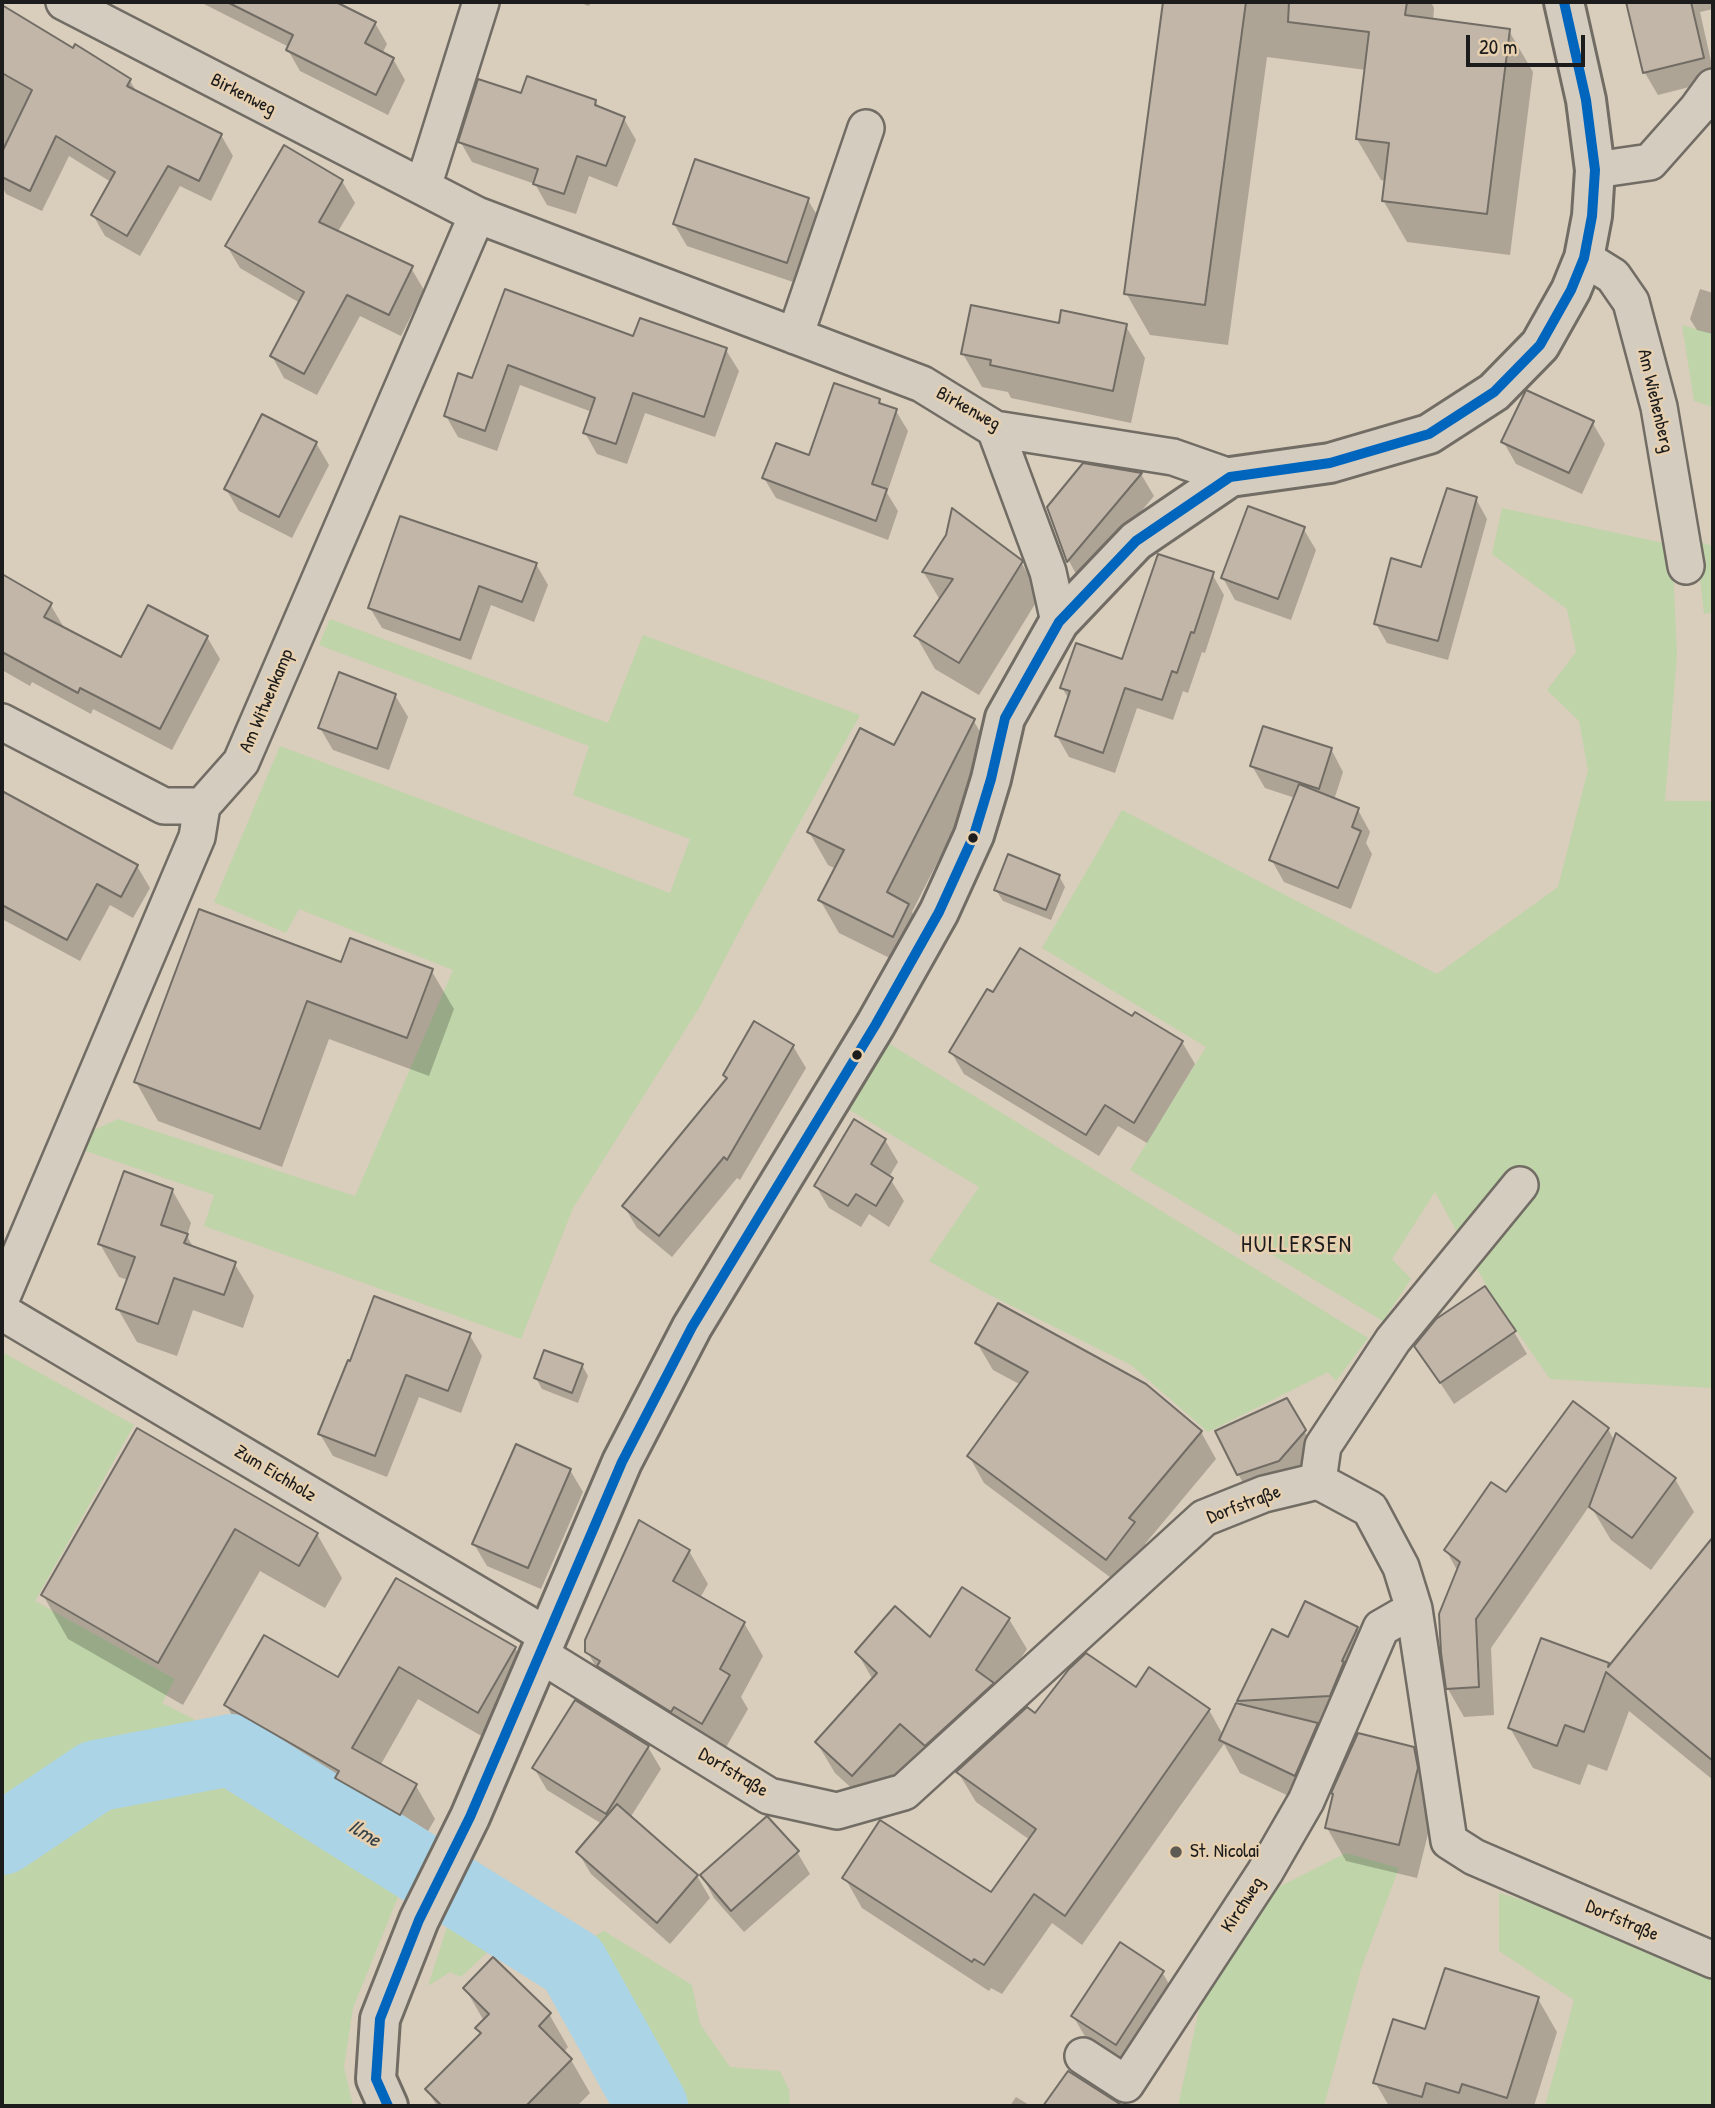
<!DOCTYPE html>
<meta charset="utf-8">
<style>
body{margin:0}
#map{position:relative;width:1715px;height:2108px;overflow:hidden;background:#d9cdbc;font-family:"Patrick Hand",sans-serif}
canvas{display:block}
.frame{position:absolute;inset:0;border:4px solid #1c1c1c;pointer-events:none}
.scale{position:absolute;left:1466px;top:35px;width:119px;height:32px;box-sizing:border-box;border:4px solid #1c1c1c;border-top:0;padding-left:9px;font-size:21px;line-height:24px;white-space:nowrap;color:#1c1c1c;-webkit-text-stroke:5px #e6d0af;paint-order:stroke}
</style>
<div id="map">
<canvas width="1715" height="2108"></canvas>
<div class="frame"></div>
<div class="scale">20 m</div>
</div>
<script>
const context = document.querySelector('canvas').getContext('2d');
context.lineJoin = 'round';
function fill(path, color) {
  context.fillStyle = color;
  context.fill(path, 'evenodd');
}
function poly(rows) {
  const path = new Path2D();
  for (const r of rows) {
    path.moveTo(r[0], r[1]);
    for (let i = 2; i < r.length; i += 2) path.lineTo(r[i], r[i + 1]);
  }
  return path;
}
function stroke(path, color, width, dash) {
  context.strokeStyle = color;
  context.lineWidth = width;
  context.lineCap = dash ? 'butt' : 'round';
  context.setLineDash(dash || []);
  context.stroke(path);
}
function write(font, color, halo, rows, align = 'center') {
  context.font = font + ' "Patrick Hand",sans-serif';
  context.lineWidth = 5;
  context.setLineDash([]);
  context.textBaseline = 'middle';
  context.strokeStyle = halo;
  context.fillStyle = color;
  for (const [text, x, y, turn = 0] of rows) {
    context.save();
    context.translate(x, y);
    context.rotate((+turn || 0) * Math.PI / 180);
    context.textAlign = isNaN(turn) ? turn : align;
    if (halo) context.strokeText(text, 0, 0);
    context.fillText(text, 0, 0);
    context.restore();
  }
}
const green = poly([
 [1682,325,1713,334,1713,407,1694,401],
 [1502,508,1672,545,1677,655,1665,801,1713,801,1713,1388,1550,1379,1491,1294,1435,1192,1392,1259,1411,1279,1383,1321,1130,1170,1206,1047,1042,948,1122,810,1437,974,1558,887,1588,770,1579,721,1547,690,1576,652,1567,609,1492,554],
 [1696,541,1713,546,1713,612,1704,614],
 [330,619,608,723,643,635,860,715,744,922,699,1008,573,1208,521,1339,204,1226,214,1195,83,1150,94,1130,118,1119,355,1196,453,970,299,909,286,933,214,902,280,746,670,893,690,839,573,795,589,746,319,645],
 [888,1043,1368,1338,1336,1381,1328,1372,1208,1432,1131,1365,984,1292,929,1261,979,1187,848,1109],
 [2,1352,134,1425,35,1601,175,1679,162,1703,316,1782,423,1848,404,1882,353,2008,344,2067,353,2106,20,2106,2,2103],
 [1346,1853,1399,1868,1361,1969,1324,2106,1178,2106,1206,1978,1271,1891],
 [473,1870,524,1904,570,1950,604,1931,692,1985,700,2024,730,2067,780,2071,789,2090,790,2106,628,2106,556,1988,520,1953,495,1945,461,1977,450,1972,428,1986,449,1921],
 [1499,1893,1550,1908,1713,1979,1713,2106,1545,2106,1574,2000,1499,1951]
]);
const shadow = poly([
 [200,2,332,2,375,23,387,44,382,54,393,59,405,80,388,115,300,71,288,50,289,47],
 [578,2,591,2,589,6],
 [1164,2,1431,2,1434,8,1433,21,1509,31,1533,72,1510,255,1407,242,1383,200,1386,181,1381,180,1357,139,1366,70,1267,57,1228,345,1150,335,1126,293],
 [1628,2,1713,2,1713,9,1700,12,1713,70,1713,81,1658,95,1645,73],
 [2,7,130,81,138,94,221,135,233,156,211,201,180,186,140,256,105,236,93,215,111,182,69,156,42,211,6,194,2,186],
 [595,101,600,109,624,119,636,140,617,187,589,176,576,214,547,205,535,184,472,162,460,141],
 [342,181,355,203,337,233,411,268,424,290,401,336,360,316,317,395,284,378,272,356,300,303,240,268,227,246],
 [808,200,821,222,799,284,687,246,674,224],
 [1700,289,1713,293,1713,334,1697,330,1690,319],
 [506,291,634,339,726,350,739,371,715,437,645,413,627,464,597,454,585,433,592,412,520,385,497,451,458,437,446,416,473,381],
 [1060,325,1125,325,1145,358,1131,423,1011,398,1008,392,982,387,963,354],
 [879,400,882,406,896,411,908,431,887,493,898,511,888,540,776,498,764,478,810,458],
 [1592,422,1605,444,1582,494,1516,464,1503,441],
 [316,443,329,465,292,538,239,511,226,489],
 [1083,465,1141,474,1154,496,1081,583,1069,561,1049,507],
 [1476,499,1487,519,1448,660,1387,643,1376,624],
 [1303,528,1316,550,1291,620,1235,600,1223,578],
 [1021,562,1040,596,979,695,935,669,916,636,940,600,924,573],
 [536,564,548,585,534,622,491,605,471,660,382,628,370,608],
 [1212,574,1224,595,1205,653,1202,652,1188,693,1183,691,1173,720,1137,708,1115,773,1069,757,1057,736,1069,699,1062,688,1123,661],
 [2,576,50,604,63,626,62,629,122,660,207,637,220,659,172,750,93,709,91,714,32,682,30,686,2,670],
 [395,695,408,717,389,770,333,750,320,728],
 [973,720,993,753,912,912,927,938,912,969,839,933,820,900,836,869,828,865,809,832,895,748],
 [1331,749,1343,772,1334,800,1358,810,1370,832,1366,843,1372,854,1351,909,1284,882,1271,859,1295,798,1265,788,1252,766],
 [2,793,137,866,150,888,133,918,110,905,80,961,2,919],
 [1059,876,1065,887,1051,920,1003,901,996,890],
 [342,964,431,970,454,1009,429,1076,329,1039,282,1167,158,1121,136,1082],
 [1133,1019,1182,1042,1195,1064,1147,1143,1118,1126,1099,1156,964,1074,951,1052],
 [793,1046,806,1068,740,1180,737,1178,672,1257,637,1228,624,1206,728,1080,725,1075],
 [885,1140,898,1162,889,1177,904,1201,889,1227,869,1214,861,1227,829,1208,816,1186],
 [172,1190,191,1223,187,1236,194,1249,234,1263,254,1296,243,1328,193,1310,177,1356,137,1342,118,1309,128,1280,119,1277,100,1244],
 [1514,1332,1527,1354,1454,1404,1416,1346],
 [469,1334,482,1356,461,1413,419,1397,387,1477,333,1456,320,1434,349,1363],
 [977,1343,1201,1432,1216,1459,1145,1544,1149,1550,1122,1586,984,1483,969,1456,1021,1385,993,1370],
 [582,1365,588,1376,578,1403,542,1389,536,1378],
 [1287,1400,1317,1454,1292,1483,1251,1496,1238,1474],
 [1608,1429,1615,1442,1675,1479,1694,1512,1651,1570,1611,1540,1590,1505,1491,1648,1494,1715,1464,1717,1448,1689,1458,1572,1446,1550,1506,1494],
 [138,1430,317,1534,342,1578,325,1608,260,1571,183,1705,68,1639,43,1595],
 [570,1470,583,1492,541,1589,487,1566,474,1544],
 [1713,1540,1713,1780,1629,1711,1607,1771,1588,1764,1580,1785,1533,1768,1510,1728,1608,1664,1610,1667],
 [689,1551,708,1584,700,1598,744,1623,763,1656,741,1697,748,1709,721,1756,606,1685,587,1651],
 [396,1580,515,1648,534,1681,497,1745,418,1699,380,1766,416,1786,435,1819,419,1847,356,1811,348,1797,246,1739,226,1705,339,1680],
 [1009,1619,1027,1649,943,1775,918,1753,871,1806,835,1773,817,1743,873,1680,857,1652,930,1640],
 [1357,1628,1376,1661,1314,1808,1240,1773,1224,1744,1082,1945,1052,1923,1002,1994,991,1988,989,1991,862,1908,845,1878,991,1894,1030,1840,976,1802,958,1772,1035,1715,1136,1689,1209,1710,1223,1735,1243,1707,1239,1701,1272,1632,1289,1640],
 [648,1747,661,1769,630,1818,697,1876,710,1898,670,1944,591,1874,578,1852,602,1824,547,1790,534,1768],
 [1413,1748,1433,1782,1436,1802,1417,1878,1346,1861,1327,1828],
 [797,1852,810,1874,744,1932,714,1898,702,1876],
 [1162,1972,1175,1994,1129,2066,1086,2038,1073,2016],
 [465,1988,549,2014,568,2047,563,2053,571,2060,590,2093,577,2106,437,2106,427,2090,481,2035,477,2028,484,2021],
 [1538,1999,1557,2032,1534,2106,1389,2106,1375,2082,1426,2031],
 [1016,2097,1031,2106,1010,2106]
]);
const river = poly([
 [2,1839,96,1776,231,1750,573,1964,652,2106]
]);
const building = poly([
 [227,2,336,2,376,22,365,43,394,58,376,95,286,50,293,35,227,2],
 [1163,2,1246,2,1205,305,1124,294,1163,2],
 [1289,2,1407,2,1405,15,1510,29,1487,214,1382,201,1389,143,1356,139,1369,32,1288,22,1289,2],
 [1626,2,1691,2,1704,58,1643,73,1626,2],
 [2,5,73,48,75,44,131,79,127,86,222,134,199,181,168,166,127,236,91,215,115,172,56,136,30,191,2,177,2,152,32,90,2,73,2,5],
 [527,76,596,100,595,105,625,117,606,166,577,156,564,194,533,184,538,169,458,142,478,79,521,93,527,76],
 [284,145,343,180,319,222,413,266,389,315,347,295,304,374,270,356,304,292,225,246,284,145],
 [695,159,809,198,787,263,673,224,695,159],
 [505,289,633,336,640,318,727,348,704,417,633,393,616,444,583,433,595,398,508,365,485,431,444,416,458,373,472,378,505,289],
 [971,305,1059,323,1061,310,1127,324,1113,391,990,365,991,360,961,354,971,305],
 [834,383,880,399,879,403,897,409,872,484,887,489,876,521,762,478,776,443,809,455,834,383],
 [1526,390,1594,421,1569,473,1501,442,1526,390],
 [262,414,317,442,279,517,224,489,262,414],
 [1083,463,1142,473,1067,562,1047,507,1083,463],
 [1447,488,1477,497,1438,641,1374,624,1391,558,1421,567,1447,488],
 [1248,506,1305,527,1278,599,1221,578,1248,506],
 [952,508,1023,561,959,663,914,636,953,579,922,572,946,535,952,508],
 [400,516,537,563,522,602,479,586,460,640,368,608,400,516],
 [1158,554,1214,572,1194,633,1191,632,1177,673,1172,671,1162,700,1125,688,1103,753,1055,736,1070,691,1060,688,1076,643,1122,659,1158,554],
 [2,574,52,603,44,617,121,657,148,605,208,636,160,729,80,688,78,693,2,652,2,574],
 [339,672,396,694,377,749,318,728,339,672],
 [922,692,975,719,887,892,909,904,893,937,818,900,844,850,807,832,860,728,894,745,922,692],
 [1263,726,1332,748,1319,789,1250,766,1263,726],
 [1299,784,1359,808,1352,827,1361,831,1338,888,1269,860,1299,784],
 [2,791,138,865,121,897,97,884,67,940,2,905,2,791],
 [1008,854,1060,875,1046,910,994,890,1008,854],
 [199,909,341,962,350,938,433,969,407,1038,307,1001,260,1129,134,1082,199,909],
 [1020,948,1132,1016,1135,1012,1183,1041,1134,1123,1105,1105,1086,1135,949,1052,987,989,993,992,1020,948],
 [754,1021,794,1045,727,1160,724,1157,659,1236,622,1206,727,1078,723,1075,754,1021],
 [854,1119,886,1139,871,1164,893,1178,876,1206,856,1194,848,1206,814,1186,854,1119],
 [124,1171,173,1189,161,1225,188,1234,184,1243,236,1262,224,1295,174,1278,158,1324,116,1309,135,1257,98,1244,124,1171],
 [1485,1286,1516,1331,1440,1383,1414,1346,1436,1319,1485,1286],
 [374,1296,471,1333,448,1391,406,1375,375,1456,318,1434,348,1360,350,1361,374,1296],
 [998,1303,1146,1384,1202,1431,1129,1518,1135,1522,1106,1560,967,1456,1028,1372,975,1343,998,1303],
 [544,1350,583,1364,572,1393,534,1378,544,1350],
 [1287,1398,1306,1430,1279,1461,1237,1475,1215,1431,1287,1398],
 [1573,1401,1609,1428,1476,1619,1479,1687,1446,1689,1441,1653,1439,1614,1460,1562,1444,1550,1491,1482,1506,1492,1573,1401],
 [137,1428,318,1533,299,1566,235,1529,158,1663,41,1595,137,1428],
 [1616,1433,1676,1478,1632,1538,1589,1507,1616,1433],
 [516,1444,571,1469,528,1568,472,1544,516,1444],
 [639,1520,690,1550,673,1581,745,1622,720,1669,730,1675,702,1724,674,1707,671,1712,597,1666,600,1661,585,1652,585,1640,639,1520],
 [1713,1537,1713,1761,1606,1672,1584,1732,1565,1725,1557,1746,1508,1728,1541,1638,1609,1663,1608,1667,1713,1537],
 [396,1578,516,1647,478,1713,399,1667,352,1748,417,1784,400,1815,335,1778,339,1771,224,1705,264,1635,338,1677,396,1578],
 [962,1587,1010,1618,976,1670,994,1683,925,1746,900,1724,852,1776,815,1742,877,1673,855,1652,895,1606,930,1637,962,1587],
 [1305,1601,1358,1627,1342,1661,1344,1662,1330,1696,1237,1701,1272,1629,1288,1637,1305,1601],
 [1086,1653,1136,1687,1149,1667,1210,1709,1065,1916,1034,1894,984,1965,974,1959,972,1962,842,1878,880,1820,991,1892,1036,1829,956,1772,1027,1707,1035,1713,1069,1669,1086,1653],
 [575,1700,649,1746,606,1814,532,1768,575,1700],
 [1236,1703,1318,1723,1295,1776,1219,1740,1236,1703],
 [1358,1733,1414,1747,1418,1768,1399,1845,1325,1828,1333,1794,1331,1793,1358,1733],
 [617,1804,698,1875,657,1923,576,1852,617,1804],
 [767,1816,799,1851,731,1911,700,1875,767,1816],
 [1120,1942,1164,1971,1116,2045,1071,2016,1120,1942],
 [493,1957,551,2013,539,2026,572,2059,526,2106,442,2106,425,2089,481,2033,475,2028,489,2014,463,1988,493,1957],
 [1445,1968,1539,1997,1507,2098,1462,2084,1459,2093,1426,2083,1422,2097,1373,2083,1393,2019,1425,2029,1445,1968],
 [1068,2071,1123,2106,1043,2106,1068,2071]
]);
const minor = poly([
 [64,2,477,215,922,384,995,429,1173,457,1230,477],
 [1595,170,1650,162,1697,109,1713,87],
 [423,187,481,2],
 [1584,258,1613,276,1631,302,1659,407,1686,566],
 [795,336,866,128],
 [995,429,1048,572,1059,622],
 [2,722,164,806,202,806],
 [2,1297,197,837,202,806,241,762,477,215],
 [2,1312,548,1636],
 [1318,1481,1323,1446,1393,1340,1520,1185],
 [541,1655,769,1796,837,1811,904,1792,1204,1518,1264,1494,1318,1481,1370,1509,1401,1567,1414,1609,1449,1841,1474,1857,1713,1960],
 [1083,2056,1126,2084,1265,1872,1306,1801,1381,1628,1414,1609]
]);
const tertiary = poly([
 [388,2106,376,2079,380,2019,419,1920,470,1817,622,1462,692,1327,876,1024,939,912,974,835,991,779,1005,718,1059,622,1136,541,1230,477,1330,463,1429,434,1494,392,1540,345,1571,290,1584,258,1592,216,1595,170,1586,100,1564,2]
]);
const bus1 = poly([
 [388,2106,376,2079,380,2019,419,1920,470,1817,622,1462,692,1327,876,1024,939,912,974,835,991,779,1005,718,1059,622,1136,541,1230,477,1330,463,1429,434,1494,392,1540,345,1571,290,1584,258,1592,216,1595,170,1586,100,1564,2]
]);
const markers = [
 [973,838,6,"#1c1c1c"],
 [857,1055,6,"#1c1c1c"],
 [1176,1852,7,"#5e5a54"]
];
const streetNames = [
 ["Birkenweg",243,95,27],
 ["Am Wiehenberg",1655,401,77],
 ["Birkenweg",968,409,29],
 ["Am Witwenkamp",267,701,-67],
 ["Zum Eichholz",275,1474,31],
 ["Dorfstraße",1244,1505,-21],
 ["Dorfstraße",733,1773,31],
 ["Kirchweg",1243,1905,-57],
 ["Dorfstraße",1622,1921,23]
];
const poiNames = [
 ["St. Nicolai",1190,1852]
];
const waterNames = [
 ["Ilme",364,1834,32]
];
const quarterNames = [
 ["HULLERSEN",1297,1246]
];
fill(green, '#bfd4a9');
fill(shadow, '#0003');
stroke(river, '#abd4e6', 72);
fill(building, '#c2b6a9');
stroke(building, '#716c64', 2);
stroke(minor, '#716c64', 40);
stroke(tertiary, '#716c64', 44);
stroke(minor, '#d5ccc0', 35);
stroke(tertiary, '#d5ccc0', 38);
stroke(bus1, '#0065bd', 10);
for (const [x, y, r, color] of markers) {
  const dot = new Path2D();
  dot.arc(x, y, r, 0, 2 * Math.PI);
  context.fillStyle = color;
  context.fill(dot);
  stroke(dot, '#e6d0af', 2.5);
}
write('19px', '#1c1c1c', '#e6d0af', streetNames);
write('19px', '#1c1c1c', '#e6d0af', poiNames, 'left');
write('italic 21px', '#354148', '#e6d0af', waterNames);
context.letterSpacing = '2px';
write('23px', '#1c1c1c', '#e6d0af', quarterNames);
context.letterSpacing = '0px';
</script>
